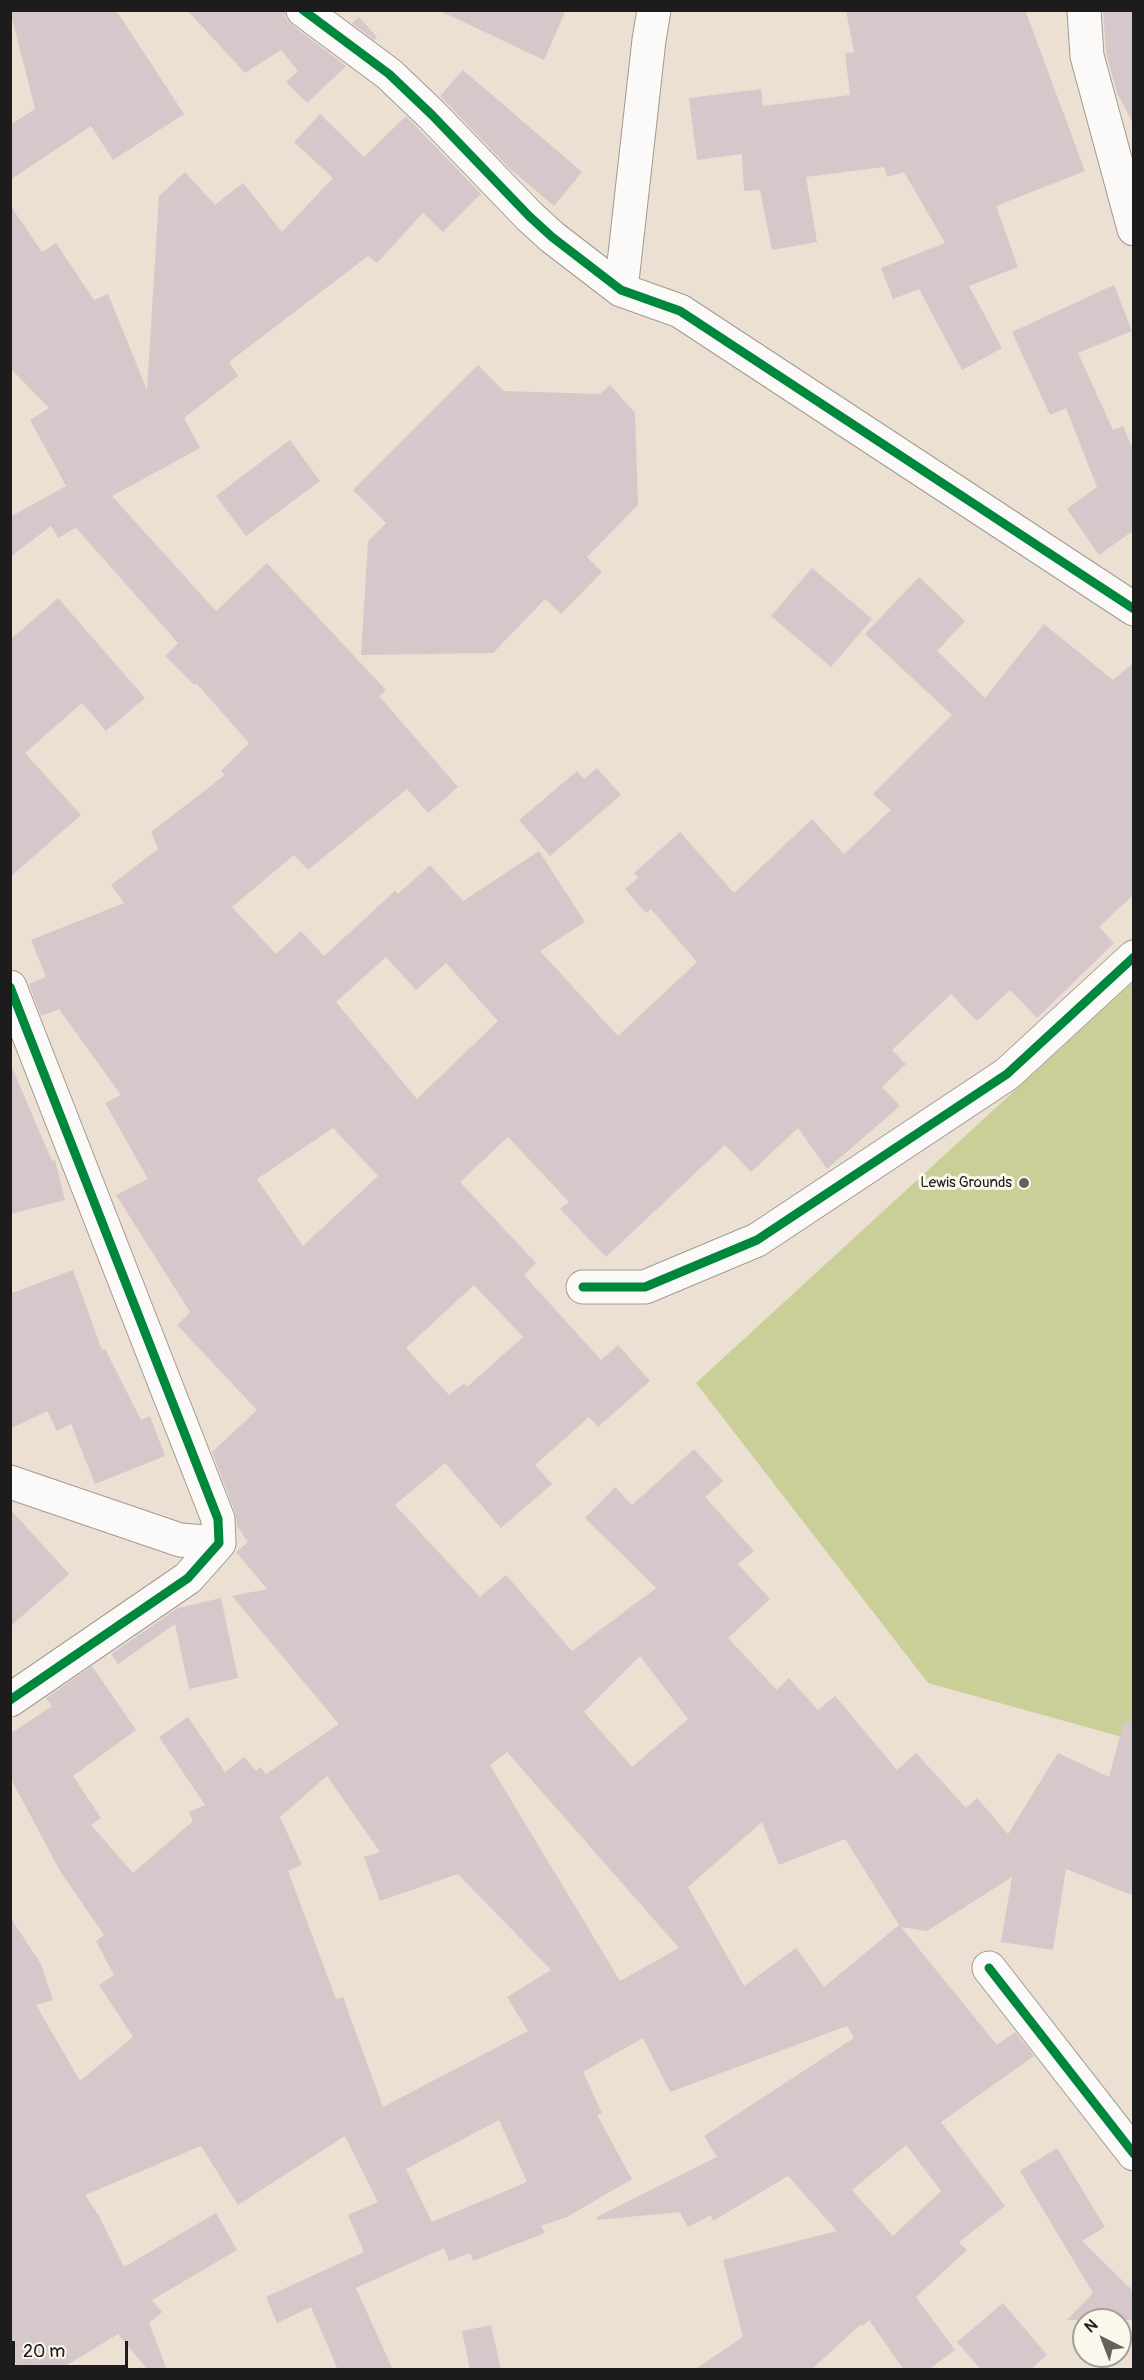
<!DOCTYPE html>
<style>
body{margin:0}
#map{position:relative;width:1144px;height:2380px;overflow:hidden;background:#ece0d2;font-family:Pangolin,sans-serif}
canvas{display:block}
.frame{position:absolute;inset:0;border:12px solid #1c1c1c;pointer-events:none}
.north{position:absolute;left:1072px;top:2308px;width:60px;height:60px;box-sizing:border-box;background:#fbf7ec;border:2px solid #a29f99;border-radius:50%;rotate:318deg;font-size:16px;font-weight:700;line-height:24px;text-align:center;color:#1c1c1c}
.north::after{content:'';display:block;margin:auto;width:21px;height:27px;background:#65615c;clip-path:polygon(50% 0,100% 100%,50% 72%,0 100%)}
.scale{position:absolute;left:12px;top:2341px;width:116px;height:27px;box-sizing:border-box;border:3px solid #1c1c1c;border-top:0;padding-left:8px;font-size:18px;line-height:21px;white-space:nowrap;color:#1c1c1c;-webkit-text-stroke:4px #fbf7ec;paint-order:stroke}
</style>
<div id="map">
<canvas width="1144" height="2380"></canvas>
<div class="frame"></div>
<div class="north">N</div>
<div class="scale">20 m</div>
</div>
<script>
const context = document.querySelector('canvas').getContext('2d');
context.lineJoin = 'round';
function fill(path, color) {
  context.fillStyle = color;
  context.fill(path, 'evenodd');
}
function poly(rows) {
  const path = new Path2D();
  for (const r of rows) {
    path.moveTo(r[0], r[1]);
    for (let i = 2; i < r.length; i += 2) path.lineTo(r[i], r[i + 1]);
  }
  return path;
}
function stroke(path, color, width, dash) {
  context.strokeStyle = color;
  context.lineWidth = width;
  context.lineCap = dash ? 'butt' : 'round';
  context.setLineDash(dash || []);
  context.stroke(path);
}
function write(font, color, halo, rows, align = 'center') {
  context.font = font + ' Pangolin,sans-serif';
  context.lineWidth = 6;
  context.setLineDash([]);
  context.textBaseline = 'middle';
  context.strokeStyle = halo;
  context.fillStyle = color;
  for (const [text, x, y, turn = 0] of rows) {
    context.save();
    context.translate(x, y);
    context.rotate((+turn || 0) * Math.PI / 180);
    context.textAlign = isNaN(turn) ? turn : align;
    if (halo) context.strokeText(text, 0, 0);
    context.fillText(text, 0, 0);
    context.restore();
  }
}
const green = poly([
 [1133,982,1133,1740,928,1683,696,1383]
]);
const building = poly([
 [10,10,116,10,184,114,113,160,91,126,10,180,10,125,35,109],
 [187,10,285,10,286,18,292,25,346,66,307,103,286,82,298,71,281,50,245,73],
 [438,10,566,10,544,60],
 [846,10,1025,10,1085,171,996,206,1018,267,969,286,1002,348,962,370,919,289,893,299,881,268,945,243,904,172,887,177,884,167,806,177,817,242,772,250,760,190,744,191,742,154,697,160,689,98,761,89,763,106,850,95,845,53,854,52],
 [1103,10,1134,10,1134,125,1117,93,1106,53],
 [359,17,377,37,374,40,352,23],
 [463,70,582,172,554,206,508,167,440,96],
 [320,114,364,157,406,116,481,194,443,232,423,213,377,263,368,256,229,362,238,376,184,418,200,448,112,496,216,611,267,563,386,690,379,696,458,787,428,813,407,789,308,870,294,855,232,907,276,954,301,931,324,956,395,891,398,894,430,865,463,901,539,851,585,922,540,951,618,1036,697,962,651,909,646,913,625,889,638,878,634,873,680,832,734,893,812,819,844,854,891,810,873,794,952,715,865,634,919,577,965,621,937,651,985,698,1044,624,1113,680,1134,662,1134,894,1099,927,1114,943,1037,1018,1010,990,977,1021,951,994,892,1050,906,1064,882,1087,900,1106,827,1169,798,1128,751,1172,725,1145,606,1257,560,1209,569,1202,508,1137,460,1182,536,1263,524,1275,601,1360,618,1345,650,1381,598,1427,589,1417,535,1465,552,1484,501,1528,445,1463,395,1505,480,1597,506,1575,572,1651,656,1588,585,1518,615,1487,632,1505,694,1449,723,1481,705,1497,754,1551,738,1564,770,1599,728,1638,777,1690,789,1678,818,1710,835,1696,897,1770,916,1753,966,1808,977,1798,1008,1834,1058,1753,1109,1777,1124,1721,1134,1722,1134,1896,1066,1869,1053,1950,1001,1942,1012,1877,927,1931,901,1927,997,2045,1015,2032,1034,2056,941,2122,1005,2206,959,2242,967,2250,916,2297,955,2350,928,2370,904,2370,869,2320,863,2326,861,2324,811,2370,694,2370,743,2337,723,2260,837,2231,788,2176,713,2221,711,2215,688,2227,680,2212,597,2220,597,2217,717,2157,704,2136,854,2038,847,2026,670,2092,643,2038,583,2072,602,2113,597,2115,632,2179,567,2217,541,2226,545,2233,473,2261,470,2253,449,2261,444,2248,356,2288,393,2370,338,2370,311,2307,277,2323,266,2297,364,2252,348,2215,378,2202,345,2136,238,2205,201,2146,85,2195,99,2216,124,2267,216,2213,237,2250,152,2300,162,2312,149,2323,167,2370,148,2370,118,2334,59,2370,20,2370,10,2354,10,1917,41,1964,53,2000,36,2005,80,2081,133,2037,99,1985,114,1975,96,1941,104,1935,60,1871,10,1777,10,1734,52,1706,46,1698,92,1666,136,1730,73,1776,101,1818,91,1825,133,1873,193,1821,189,1812,205,1805,159,1737,188,1717,225,1772,244,1757,256,1771,260,1767,266,1774,339,1724,232,1596,267,1589,236,1552,248,1542,237,1526,235,1512,212,1452,257,1410,177,1325,190,1312,116,1195,148,1179,105,1103,121,1095,59,1009,41,1016,29,984,46,977,31,940,124,903,111,885,158,849,151,832,225,775,221,771,249,743,196,683,194,685,165,656,178,643,76,528,58,538,51,526,10,557,10,517,66,486,30,420,49,408,10,368,10,205,42,252,56,243,94,300,108,294,147,390,159,196,185,172,215,205,243,183,282,232,333,178,294,142],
 [386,957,416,990,446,963,498,1021,417,1099,336,1002],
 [333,1128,378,1176,303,1246,257,1179],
 [474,1285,523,1337,467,1387,464,1383,449,1395,406,1348],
 [640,1656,688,1719,632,1767,584,1712],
 [507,1752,679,1948,620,1981,490,1765],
 [327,1776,380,1852,364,1857,380,1901,458,1874,551,1970,507,1997,528,2031,383,2107,343,1997,336,1999,288,1871,302,1865,280,1817],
 [762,1822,779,1865,845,1839,899,1925,824,1987,796,1948,744,1986,688,1887],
 [499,2120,527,2182,432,2222,406,2169],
 [906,2145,941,2191,893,2236,852,2190],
 [1114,285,1132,331,1078,353,1113,430,1123,426,1134,452,1134,530,1099,555,1067,509,1097,487,1066,408,1050,415,1012,332],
 [478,365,504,391,600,394,610,385,635,413,638,505,587,557,602,572,561,614,545,599,493,653,361,655,368,541,386,523,353,490],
 [290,440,320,481,246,536,216,496],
 [812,568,872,619,831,667,771,616],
 [58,598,145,698,106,731,82,703,25,753,81,815,10,877,10,640],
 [597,768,621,795,550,856,519,820,577,771,584,779],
 [10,1063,52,1161,55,1160,65,1200,10,1214],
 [73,1270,102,1350,105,1349,141,1420,150,1416,165,1456,95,1484,71,1424,57,1431,47,1411,10,1429,10,1294],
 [10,1509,69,1574,10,1627],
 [221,1598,238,1678,189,1689,175,1624,118,1664,111,1654,178,1608],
 [1057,2148,1105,2227,1082,2241,1134,2292,1134,2320,1067,2320,1093,2293,1020,2171],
 [1003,2303,1047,2355,1030,2370,981,2370,957,2342],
 [491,2325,501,2370,470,2370,462,2331]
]);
const street = poly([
 [303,10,389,74,432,115,529,216,552,237,621,290,680,311,1134,609],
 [1084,10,1087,56,1134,229],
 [621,290,649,40,654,10],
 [10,987,218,1519,219,1543,188,1578,10,1700],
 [583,1287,645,1287,757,1240,1007,1074,1134,957],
 [10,1482,180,1540,219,1543],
 [989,1968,1134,2154]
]);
const cycleway = poly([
 [303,10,389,74,432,115,529,216,552,237,621,290,680,311,1134,609],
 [10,987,218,1519,219,1543,188,1578,10,1700],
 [583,1287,645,1287,757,1240,1007,1074,1134,957],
 [989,1968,1134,2154]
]);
const markers = [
 [1024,1183,6,"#65615c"]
];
const poiNames = [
 ["Lewis Grounds",1012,1183]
];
fill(green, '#c9cf96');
fill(building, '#d6c7ca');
stroke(street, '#a19a92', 35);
stroke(street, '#fcfaf8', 33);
stroke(cycleway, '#00873e', 9);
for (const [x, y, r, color] of markers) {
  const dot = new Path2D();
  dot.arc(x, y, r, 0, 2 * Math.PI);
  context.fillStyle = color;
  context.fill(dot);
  stroke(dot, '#fbf7ec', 2);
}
write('15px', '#1c1c1c', '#fbf7ec', poiNames, 'right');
</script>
